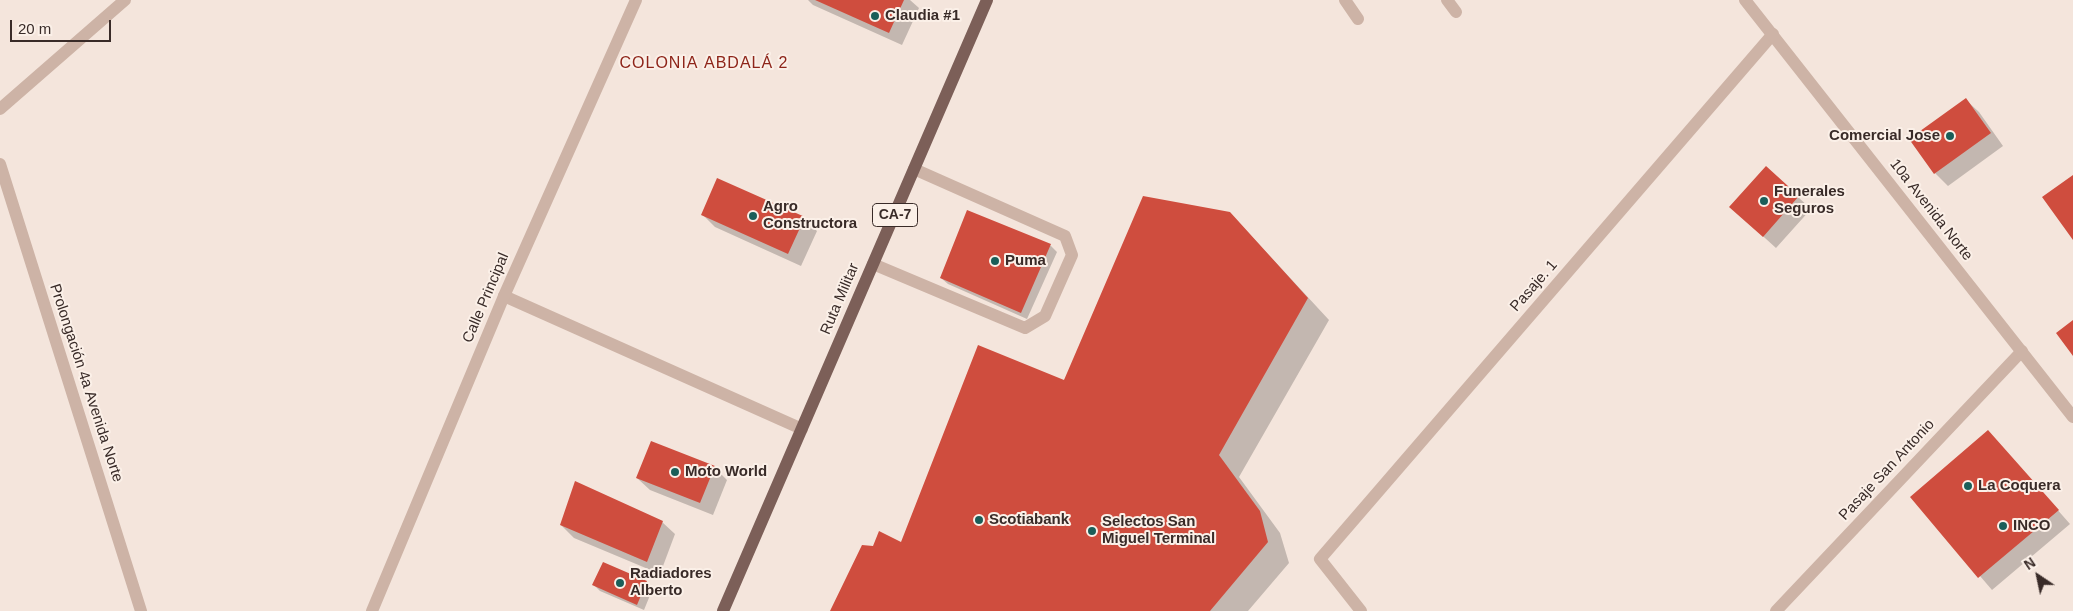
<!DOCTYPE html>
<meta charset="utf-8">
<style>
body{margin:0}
#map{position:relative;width:2073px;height:611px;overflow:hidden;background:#f4e5dc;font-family:Helvetica,sans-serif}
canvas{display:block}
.north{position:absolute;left:2013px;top:551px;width:50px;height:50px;-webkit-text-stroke:4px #fbf0e8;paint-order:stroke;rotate:326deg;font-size:14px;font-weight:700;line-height:20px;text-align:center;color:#392b28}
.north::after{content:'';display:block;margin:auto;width:18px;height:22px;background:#392b28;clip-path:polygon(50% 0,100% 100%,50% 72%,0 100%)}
.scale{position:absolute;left:10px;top:20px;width:101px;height:22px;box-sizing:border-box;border:2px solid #392b28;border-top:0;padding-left:6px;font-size:15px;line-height:18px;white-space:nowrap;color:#392b28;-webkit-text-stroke:4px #fbf0e8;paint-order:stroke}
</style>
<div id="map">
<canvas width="2073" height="611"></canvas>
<div class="north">N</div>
<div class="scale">20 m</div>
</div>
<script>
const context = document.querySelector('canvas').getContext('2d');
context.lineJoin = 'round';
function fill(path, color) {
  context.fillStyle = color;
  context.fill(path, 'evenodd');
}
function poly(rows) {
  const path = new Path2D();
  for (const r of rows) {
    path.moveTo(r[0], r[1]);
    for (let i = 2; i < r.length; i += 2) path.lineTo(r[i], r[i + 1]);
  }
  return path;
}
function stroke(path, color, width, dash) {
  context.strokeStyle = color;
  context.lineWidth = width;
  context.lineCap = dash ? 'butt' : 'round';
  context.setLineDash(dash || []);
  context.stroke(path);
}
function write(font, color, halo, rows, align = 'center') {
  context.font = font + ' Helvetica,sans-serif';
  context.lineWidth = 4;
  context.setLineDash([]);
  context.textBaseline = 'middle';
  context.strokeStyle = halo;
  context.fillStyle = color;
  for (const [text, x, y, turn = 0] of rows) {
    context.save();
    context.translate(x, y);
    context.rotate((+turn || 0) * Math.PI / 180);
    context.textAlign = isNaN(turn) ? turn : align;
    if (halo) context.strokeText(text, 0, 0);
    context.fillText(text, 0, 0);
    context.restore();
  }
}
const shadow = poly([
 [808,0,910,0,919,8,902,45,813,5],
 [1966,100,1979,112,2003,146,1948,186,1935,173],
 [1798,197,1811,209,1776,248,1744,219],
 [968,211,1051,246,1057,252,1027,319,948,284,941,278],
 [1230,213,1329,320,1239,477,1280,533,1289,563,1248,611,831,611,874,548,902,543],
 [702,214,804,219,817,231,801,266,715,227],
 [1988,431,2070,524,1992,590,1950,541],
 [714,467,727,480,713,515,650,490,637,478],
 [662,522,675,534,660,574,574,538,561,525],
 [646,582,653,588,644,610,600,591,594,585]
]);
const building = poly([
 [815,0,904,0,889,33],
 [1966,98,1991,133,1934,174,1909,139],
 [1766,166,1799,196,1763,237,1729,207],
 [2073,175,2073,240,2042,197],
 [717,178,805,217,788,254,701,215],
 [1143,196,1230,212,1308,298,1219,455,1260,511,1268,542,1210,611,830,611,862,545,873,546,879,531,901,542,978,345,1064,380],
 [967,210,1051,244,1021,313,940,278],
 [2073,320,2073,356,2056,333],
 [1988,430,2059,510,1978,578,1910,497],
 [651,441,715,466,700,503,636,478],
 [575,481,663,521,647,562,560,525],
 [603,562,647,581,637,605,592,585]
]);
const service = poly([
 [1345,0,1358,19],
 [1447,0,1456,12],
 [873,264,1025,328,1045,316,1072,255,1065,236,914,169],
 [504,296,802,429]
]);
const minor = poly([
 [0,109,125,0],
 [372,611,504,296,636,0],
 [1361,611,1320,559,1773,34],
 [1776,611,2022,351]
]);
const tertiary = poly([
 [1745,0,2073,417],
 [0,164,141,611]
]);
const primary = poly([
 [723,611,987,0]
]);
const markers = [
 [875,16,5,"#1a5e59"],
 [1950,136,5,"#1a5e59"],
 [1764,201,5,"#1a5e59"],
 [753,216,5,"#1a5e59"],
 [995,261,5,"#1a5e59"],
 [675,472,5,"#1a5e59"],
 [1968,486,5,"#1a5e59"],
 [979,520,5,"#1a5e59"],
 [2003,526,5,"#1a5e59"],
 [1092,531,5,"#1a5e59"],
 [620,583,5,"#1a5e59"]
];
const shields = [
 [895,215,45]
];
const shieldNames = [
 ["CA-7",895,215]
];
const poiNames = [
 ["Claudia #1",885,16],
 ["Comercial Jose",1940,136,"right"],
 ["Funerales",1774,192],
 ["Seguros",1774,209],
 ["Agro",763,207],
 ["Constructora",763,224],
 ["Puma",1005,261],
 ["Moto World",685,472],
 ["La Coquera",1978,486],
 ["Scotiabank",989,520],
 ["Selectos San",1102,522],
 ["Miguel Terminal",1102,539],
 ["INCO",2013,526],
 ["Radiadores",630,574],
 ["Alberto",630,591]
];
const streetNames = [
 ["10a Avenida Norte",1931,210,52],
 ["Pasaje. 1",1534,286,-49],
 ["Calle Principal",486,298,-67],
 ["Ruta Militar",840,299,-67],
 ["Prolongación 4a Avenida Norte",86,383,72],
 ["Pasaje San Antonio",1887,470,-47]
];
const neighbourhoodNames = [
 ["COLONIA ABDALÁ 2",704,64]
];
fill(shadow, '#0003');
fill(building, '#cf4d3e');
stroke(service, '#cdb3a6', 12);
stroke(minor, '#cdb3a6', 12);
stroke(tertiary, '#cdb3a6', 12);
stroke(primary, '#7c5f58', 12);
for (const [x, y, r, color] of markers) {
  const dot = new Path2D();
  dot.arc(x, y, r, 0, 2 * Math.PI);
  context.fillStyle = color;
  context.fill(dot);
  stroke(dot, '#fbf0e8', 2);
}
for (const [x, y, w] of shields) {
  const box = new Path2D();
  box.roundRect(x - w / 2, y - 11.5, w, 23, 4);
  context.fillStyle = '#fbf0e8';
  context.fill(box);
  stroke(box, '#392b28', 1);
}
write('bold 14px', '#392b28', null, shieldNames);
write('bold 15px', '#392b28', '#fbf0e8', poiNames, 'left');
write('15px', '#392b28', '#fbf0e8', streetNames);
context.letterSpacing = '1px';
write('16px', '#8e251a', '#fbf0e8', neighbourhoodNames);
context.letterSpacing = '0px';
</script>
